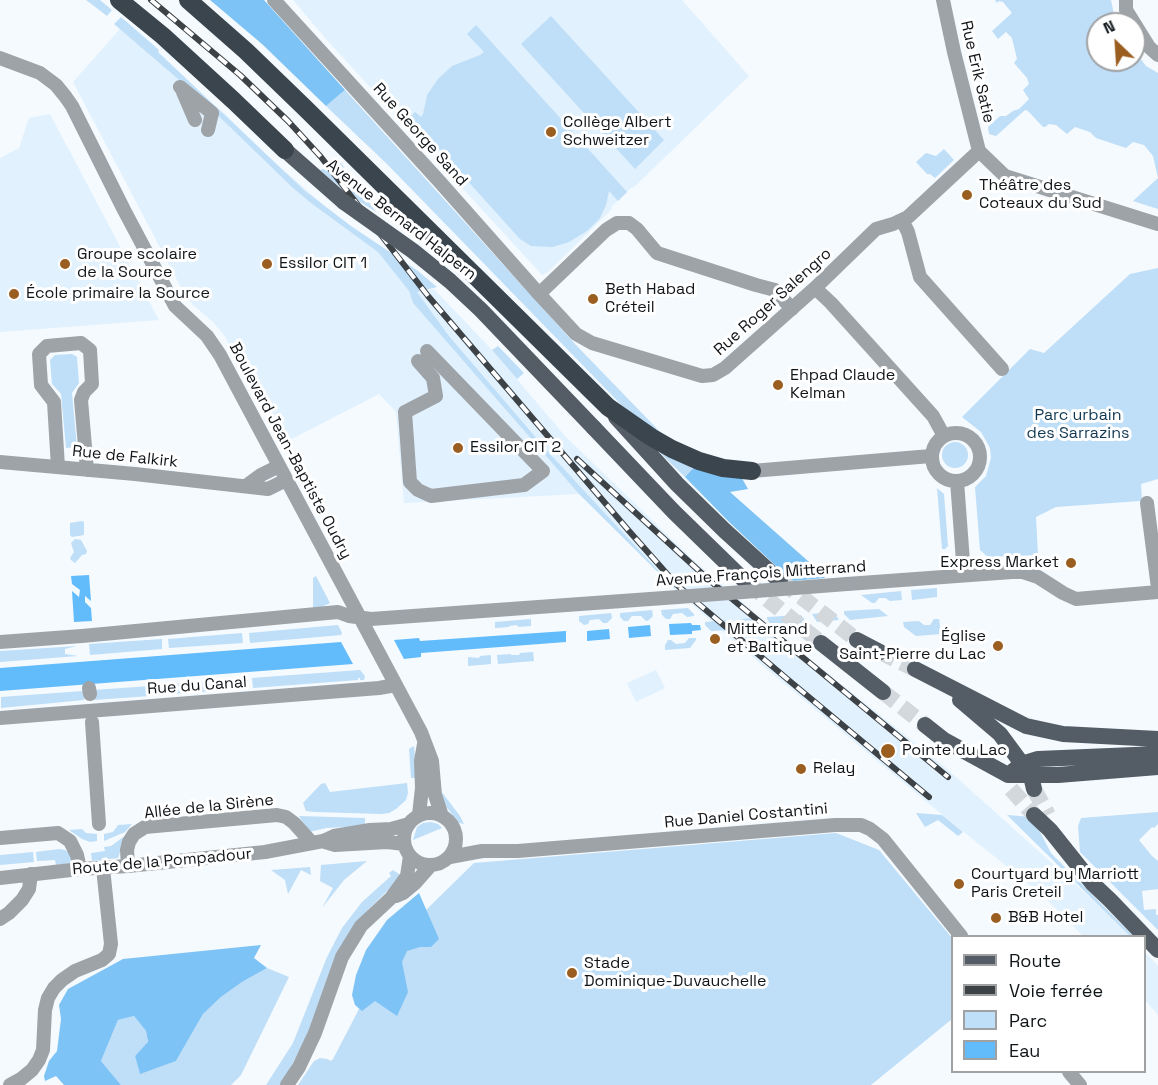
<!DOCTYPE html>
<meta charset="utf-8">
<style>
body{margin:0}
#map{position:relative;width:1158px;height:1085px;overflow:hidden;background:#f4fafe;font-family:"Space Grotesk",sans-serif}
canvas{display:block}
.legend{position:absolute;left:951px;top:935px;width:195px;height:138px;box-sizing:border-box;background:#fff;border:2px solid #9fa1a3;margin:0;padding:8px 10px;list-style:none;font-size:18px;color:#101518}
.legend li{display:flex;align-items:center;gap:12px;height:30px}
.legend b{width:30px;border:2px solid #9fa1a3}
.north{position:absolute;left:1086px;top:12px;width:60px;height:60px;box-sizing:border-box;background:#fff;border:2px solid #9fa1a3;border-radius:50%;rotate:335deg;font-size:16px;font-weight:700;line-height:24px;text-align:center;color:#101518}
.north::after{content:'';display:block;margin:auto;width:21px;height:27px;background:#9a5e20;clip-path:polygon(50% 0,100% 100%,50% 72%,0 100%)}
</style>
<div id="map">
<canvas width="1158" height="1085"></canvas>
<ul class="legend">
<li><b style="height:8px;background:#545d65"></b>Route</li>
<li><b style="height:8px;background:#3d4246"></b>Voie ferrée</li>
<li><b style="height:16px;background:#bfdef7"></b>Parc</li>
<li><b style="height:16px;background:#62bcfc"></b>Eau</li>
</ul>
<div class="north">N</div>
</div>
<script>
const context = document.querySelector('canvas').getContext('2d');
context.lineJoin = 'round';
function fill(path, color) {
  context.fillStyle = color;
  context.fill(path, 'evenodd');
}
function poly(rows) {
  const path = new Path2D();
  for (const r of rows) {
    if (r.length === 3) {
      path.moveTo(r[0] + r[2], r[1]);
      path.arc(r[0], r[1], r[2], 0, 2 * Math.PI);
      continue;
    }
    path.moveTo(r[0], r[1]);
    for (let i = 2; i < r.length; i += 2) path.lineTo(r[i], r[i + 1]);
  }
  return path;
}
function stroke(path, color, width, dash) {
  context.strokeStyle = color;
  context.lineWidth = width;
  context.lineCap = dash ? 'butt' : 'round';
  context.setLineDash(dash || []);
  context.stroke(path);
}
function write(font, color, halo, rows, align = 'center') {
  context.font = font + ' "Space Grotesk",sans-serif';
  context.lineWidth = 6;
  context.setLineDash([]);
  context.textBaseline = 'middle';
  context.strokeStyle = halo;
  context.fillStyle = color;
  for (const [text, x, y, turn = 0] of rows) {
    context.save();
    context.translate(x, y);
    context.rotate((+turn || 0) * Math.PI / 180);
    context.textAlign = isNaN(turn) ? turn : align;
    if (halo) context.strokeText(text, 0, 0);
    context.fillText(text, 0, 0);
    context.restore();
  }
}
const built = poly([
 [293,0,682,0,749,76,633,188,632,187,611,207,612,209,548,272,542,275,326,39],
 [120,29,225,114,274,162,378,252,409,291,413,303,579,494,404,503,396,412,379,394,282,444,224,335,213,322,192,304,184,293,73,82],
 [50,114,152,307,159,320,0,332,0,158,19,148,29,118],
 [434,289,492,350,566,437,692,559,792,645,946,768,1103,909,1130,936,1083,936,1039,892,945,817,744,650,670,585,551,455,449,336,417,292],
 [656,670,665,688,636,702,627,683],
 [1145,952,1158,966,1158,1015,1145,1000]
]);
const green = poly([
 [86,0,100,0,112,10,107,16],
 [995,0,1111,0,1116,24,1098,24,1098,60,1134,60,1134,50,1146,66,1158,73,1158,209,1133,201,1158,178,1153,156,1144,145,1133,142,1126,148,1096,138,1090,132,1075,127,1067,134,1056,125,1049,124,1045,127,1043,127,1028,111,1025,110,996,136,989,134,988,127,1000,116,1006,116,1013,111,1019,109,1029,99,1023,90,1029,84,1027,78,1014,63,1017,59,1012,38,1006,32,998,39,992,31,1012,13,1003,2,999,1,997,3],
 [551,16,664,140,635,169,521,44],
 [121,17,159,50,158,52,305,191,351,226,418,271,437,287,417,292,449,336,551,455,675,589,579,494,413,303,409,291,378,252,311,203,292,187,198,96,114,24],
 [476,25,627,192,618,201,609,191,606,205,600,218,587,231,569,242,553,247,531,246,520,239,410,117,415,112,421,117,423,114,427,95,438,79,452,66,480,55,484,52,467,34],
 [345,90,575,344,667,439,638,422,387,164,326,106],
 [944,149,954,160,935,178,930,174,927,174,916,162,926,153,936,156],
 [341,163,376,212,349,195,320,170],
 [1158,268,1158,479,1141,484,1142,500,1140,501,1056,507,1036,517,1038,555,988,557,980,550,975,487,986,476,991,458,990,448,981,432,962,417,1030,349,1044,353,1130,274],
 [498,346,524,373,517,379,492,350],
 [72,354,77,357,79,383,72,393,77,447,66,448,61,394,52,384,50,360,55,355],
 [955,455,13],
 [659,452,696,464,685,477],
 [937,488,944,494,948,546,945,549,942,549],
 [82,521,84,522,84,535,72,537,70,535,70,523],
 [75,539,81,540,87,551,86,554,82,555,75,563,71,560,70,558,74,552,71,543],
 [316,576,330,603,322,607,313,608,313,578],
 [937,588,937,597,912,600,911,590],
 [901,591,902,600,890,601,885,598,879,598,875,603,872,603,861,595],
 [688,608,694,614,694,616,687,617,682,613,673,614,670,619,666,619,662,615,661,610],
 [879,609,888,616,850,620,844,614,844,611],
 [652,610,653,616,649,620,646,621,641,616,632,616,628,621,624,621,620,617,620,613],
 [834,612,839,620,817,622,812,614],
 [611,613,612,618,607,623,603,623,599,619,590,620,588,624,584,625,579,621,579,616],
 [801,615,807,623,772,626,767,619,767,617],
 [756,618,761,627,743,628,742,619],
 [531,619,531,626,518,627,517,625,509,626,509,627,495,628,495,622],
 [934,619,939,619,941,634,916,636,904,627,903,622,919,621,924,625,930,625],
 [726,620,727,630,711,631,705,625,705,622],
 [338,625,342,633,341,635,250,643,249,633],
 [242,633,243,643,169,648,168,639],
 [689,638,696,638,696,640,690,648,665,650,665,645,668,640,671,640,676,644,685,643],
 [162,639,162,649,90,655,89,644],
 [77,646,65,649,65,654,78,656,0,662,0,651],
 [533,652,534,661,498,664,497,655,511,654,511,655,519,655,520,653],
 [491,655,491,664,468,666,468,657,479,658,480,656],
 [360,670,365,676,364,680,360,680,360,678,358,678,358,680,253,688,252,678],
 [246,679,247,689,172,694,171,684],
 [165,685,165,695,94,700,93,690],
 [83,691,84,700,1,708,1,697],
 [414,746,417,778,411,778,409,749],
 [407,783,408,793,406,800,396,809,389,813,381,814,314,812,306,811,303,803,321,784,325,783,330,792],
 [441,791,460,816,464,824,459,823,444,804],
 [1158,812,1158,824,1154,828,1152,827,1139,840,1152,856,1158,861,1158,889,1142,891,1144,910,1156,909,1156,915,1158,915,1158,930,1080,852,1078,826,1081,818],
 [916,813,942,815,963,832,958,836,938,820,925,827],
 [1007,815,1032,817,1051,853,1133,936,1130,936],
 [299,816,365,818,365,826,326,828,309,832],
 [431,822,438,824,442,828,413,840,417,827,423,823],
 [132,824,125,832,104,841,104,834,113,832,118,825],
 [82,829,86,833,97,834,97,841,90,842,82,839,69,830],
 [836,833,879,850,952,938,952,1019,871,1085,298,1085,314,1061,320,1058,327,1059,331,1061,333,1059,357,1013,383,952,474,863],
 [126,835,118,858,92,861,91,853,105,851,104,847,111,846],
 [59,849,65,850,71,854,72,863,56,865,55,860,37,861,36,852],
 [33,852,34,862,0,865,0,855],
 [367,861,344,880,322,908,333,888,320,881,321,865],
 [310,867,311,875,301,870,288,894,285,880,271,870],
 [393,870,402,876,368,910,348,934,335,963,318,1008,303,1044,288,1072,280,1085,266,1085,293,1043,327,957,342,928,362,902,391,876,389,873],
 [267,968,289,977,241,1075,231,1085,121,1085,101,1061,118,1020,134,1016,146,1031,148,1043,135,1056,140,1073,176,1061,203,1014,221,997,242,982]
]);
const forest = poly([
 [210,0,264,0,345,90,326,106,262,44],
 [695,466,739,473,748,489,730,492,817,569,825,578,792,581,728,521,685,477],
 [419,893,439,939,431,947,420,947,407,951,402,962,408,992,397,1016,375,1001,362,1011,355,1005,352,995,356,975,366,950,387,920],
 [261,945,254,958,267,968,242,982,221,997,203,1014,176,1061,140,1074,135,1056,148,1042,146,1031,134,1016,118,1020,101,1061,121,1085,64,1085,56,1076,45,1081,44,1076,49,1061,57,1051,61,1019,59,1005,68,989,123,959]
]);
const water = poly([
 [89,575,91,601,85,596,85,602,91,608,92,621,74,622,72,591,79,597,80,590,72,584,71,576],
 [691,623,692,625,700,625,701,630,692,631,692,634,670,635,669,624],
 [650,625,651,636,629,638,628,627],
 [609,629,610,639,587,641,587,631],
 [566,631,566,642,421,653,421,657,404,659,394,640,419,638,420,641],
 [341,642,353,664,0,691,0,668]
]);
const majorTunnel = poly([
 [782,582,857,640],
 [749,584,821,643],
 [880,652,915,669],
 [883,692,925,725],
 [1011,789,1034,815],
 [1034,789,1048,815]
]);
const minor = poly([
 [274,0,439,181,539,294,576,334,592,343,702,376,713,375,725,368,815,288,876,229,893,224,908,217,979,151],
 [943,0,954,52,979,151,1005,176,1158,224],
 [1126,0,1126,10,1149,47,1158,55],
 [0,58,40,73,56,85,65,96,72,106,124,210,175,306,207,336,220,355,421,732,432,761,435,795,442,816],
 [180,87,212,113,208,130],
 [183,92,195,120],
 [902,220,908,232,920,277,1002,369],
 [815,288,831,303,933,416,944,436],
 [539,294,606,230,617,223,629,223,637,229,657,253,756,285,775,290,792,309],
 [418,361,433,378,436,396,405,412,410,482,418,490,431,496,524,485,543,471,427,351],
 [956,457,24],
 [0,462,135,474,268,489,286,480],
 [58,467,54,402,41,385,39,354,47,346,81,343,90,350,92,384,84,392,81,400,87,470],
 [752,471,931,456],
 [957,481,964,575],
 [246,486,261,475,279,466],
 [1147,503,1158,588],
 [847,584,1012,572,1023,572,1038,577,1063,593,1076,599,1158,592],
 [0,642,82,636,338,612,349,616,371,619,678,597],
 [89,688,90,694],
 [0,718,379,688,396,685],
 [92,722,99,824],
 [430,839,26],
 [419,815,422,788,421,761,424,744],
 [0,838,58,833,70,841,77,855,80,869],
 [325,842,335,845,387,842,404,844],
 [450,857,482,851,518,851,835,825,861,825,870,829,883,839,961,936],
 [128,866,127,850,129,842,134,834,145,827,277,815,286,817,294,823,312,843],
 [0,878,80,869,128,866,265,852,323,841,334,836,370,830,391,829,409,824],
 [396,896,403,893,415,883,430,866],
 [0,919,9,913,22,900,29,889,31,874],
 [1069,1072,1080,1085],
 [10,1085,21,1079,32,1070,39,1060,43,1050,45,1010,48,998,54,988,62,980,75,971,102,960,109,954,111,944,103,868],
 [287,1085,299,1067,315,1033,342,957,361,926,391,898,407,876,410,856]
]);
const major = poly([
 [285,150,344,202],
 [616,417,677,484,724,530,780,581],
 [594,428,674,512,748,584],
 [857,640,880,652],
 [821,643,883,692],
 [915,669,1026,726,1063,734,1158,739],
 [960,700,1000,734,1031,776,1034,789],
 [925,725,944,740,1008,775,1058,775,1158,767],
 [1008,775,1022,764,1038,759,1158,754],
 [1034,815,1050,830,1093,884,1110,900,1158,950]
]);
const highway = poly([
 [119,0,163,36,234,101,285,150],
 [188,0,246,51,306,109,608,407,651,437,672,449,699,461,723,468,752,471]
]);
const rail = poly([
 [151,0,240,75,288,121,321,157,428,296,629,531,676,584,694,600,792,683,929,797],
 [577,459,709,580,948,777]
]);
const minorBridge = poly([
 [678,597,847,584]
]);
const majorBridge = poly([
 [344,202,413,251,450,281,481,310,594,428]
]);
const markers = [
 [551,132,6,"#9a5e20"],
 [967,195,6,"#9a5e20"],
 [65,264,6,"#9a5e20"],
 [267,264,6,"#9a5e20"],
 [14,294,6,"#9a5e20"],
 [593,299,6,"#9a5e20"],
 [778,385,6,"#9a5e20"],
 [458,448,6,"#9a5e20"],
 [1071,563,6,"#9a5e20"],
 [715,639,6,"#9a5e20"],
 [998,646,6,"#9a5e20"],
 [888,751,8,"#9a5e20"],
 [801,769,6,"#9a5e20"],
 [959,884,6,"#9a5e20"],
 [996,918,6,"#9a5e20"],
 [572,973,6,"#9a5e20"]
];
const streetNames = [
 ["Rue Erik Satie",977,72,77],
 ["Rue George Sand",420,135,48],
 ["Avenue Bernard Halpern",401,220,38],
 ["Rue Roger Salengro",773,302,-42],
 ["Boulevard Jean-Baptiste Oudry",290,451,62],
 ["Rue de Falkirk",125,457,6],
 ["Avenue François Mitterrand",761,574,-4],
 ["Rue du Canal",197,686,-4],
 ["Allée de la Sirène",209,807,-6],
 ["Rue Daniel Costantini",746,816,-5],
 ["Route de la Pompadour",162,862,-5]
];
const poiNames = [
 ["Collège Albert",563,123],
 ["Schweitzer",563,141],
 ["Théâtre des",979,186],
 ["Coteaux du Sud",979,204],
 ["Groupe scolaire",77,255],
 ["de la Source",77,273],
 ["Essilor CIT 1",279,264],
 ["Beth Habad",605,290],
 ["Créteil",605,308],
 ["École primaire la Source",26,294],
 ["Ehpad Claude",790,376],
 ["Kelman",790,394],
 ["Essilor CIT 2",470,448],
 ["Express Market",1059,563,"right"],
 ["Mitterrand",727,630],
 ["et Baltique",727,648],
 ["Église",986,637,"right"],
 ["Saint-Pierre du Lac",986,655,"right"],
 ["Pointe du Lac",902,751],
 ["Relay",813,769],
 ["Courtyard by Marriott",971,875],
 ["Paris Creteil",971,893],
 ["B&B Hotel",1008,918],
 ["Stade",584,964],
 ["Dominique-Duvauchelle",584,982]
];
const parkNames = [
 ["Parc urbain",1078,416],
 ["des Sarrazins",1078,434]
];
fill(built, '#e1f1fe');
fill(green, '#bfdef7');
fill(forest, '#7ec3f6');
fill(water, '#62bcfc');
stroke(majorTunnel, '#d2d8dc', 16, [16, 8]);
stroke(minor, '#9ea3a8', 14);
stroke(major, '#545d65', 16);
stroke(highway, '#3a454e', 18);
stroke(rail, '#3d4246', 6);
stroke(rail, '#fff', 4, [11]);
stroke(minorBridge, '#9ea3a8', 14);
stroke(majorBridge, '#545d65', 16);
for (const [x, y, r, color] of markers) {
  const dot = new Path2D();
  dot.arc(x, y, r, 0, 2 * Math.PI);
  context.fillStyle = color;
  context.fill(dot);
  stroke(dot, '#fff', 2);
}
write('16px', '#101518', '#fff', streetNames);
write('16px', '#101518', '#fff', poiNames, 'left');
write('16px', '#123852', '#fff', parkNames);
</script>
